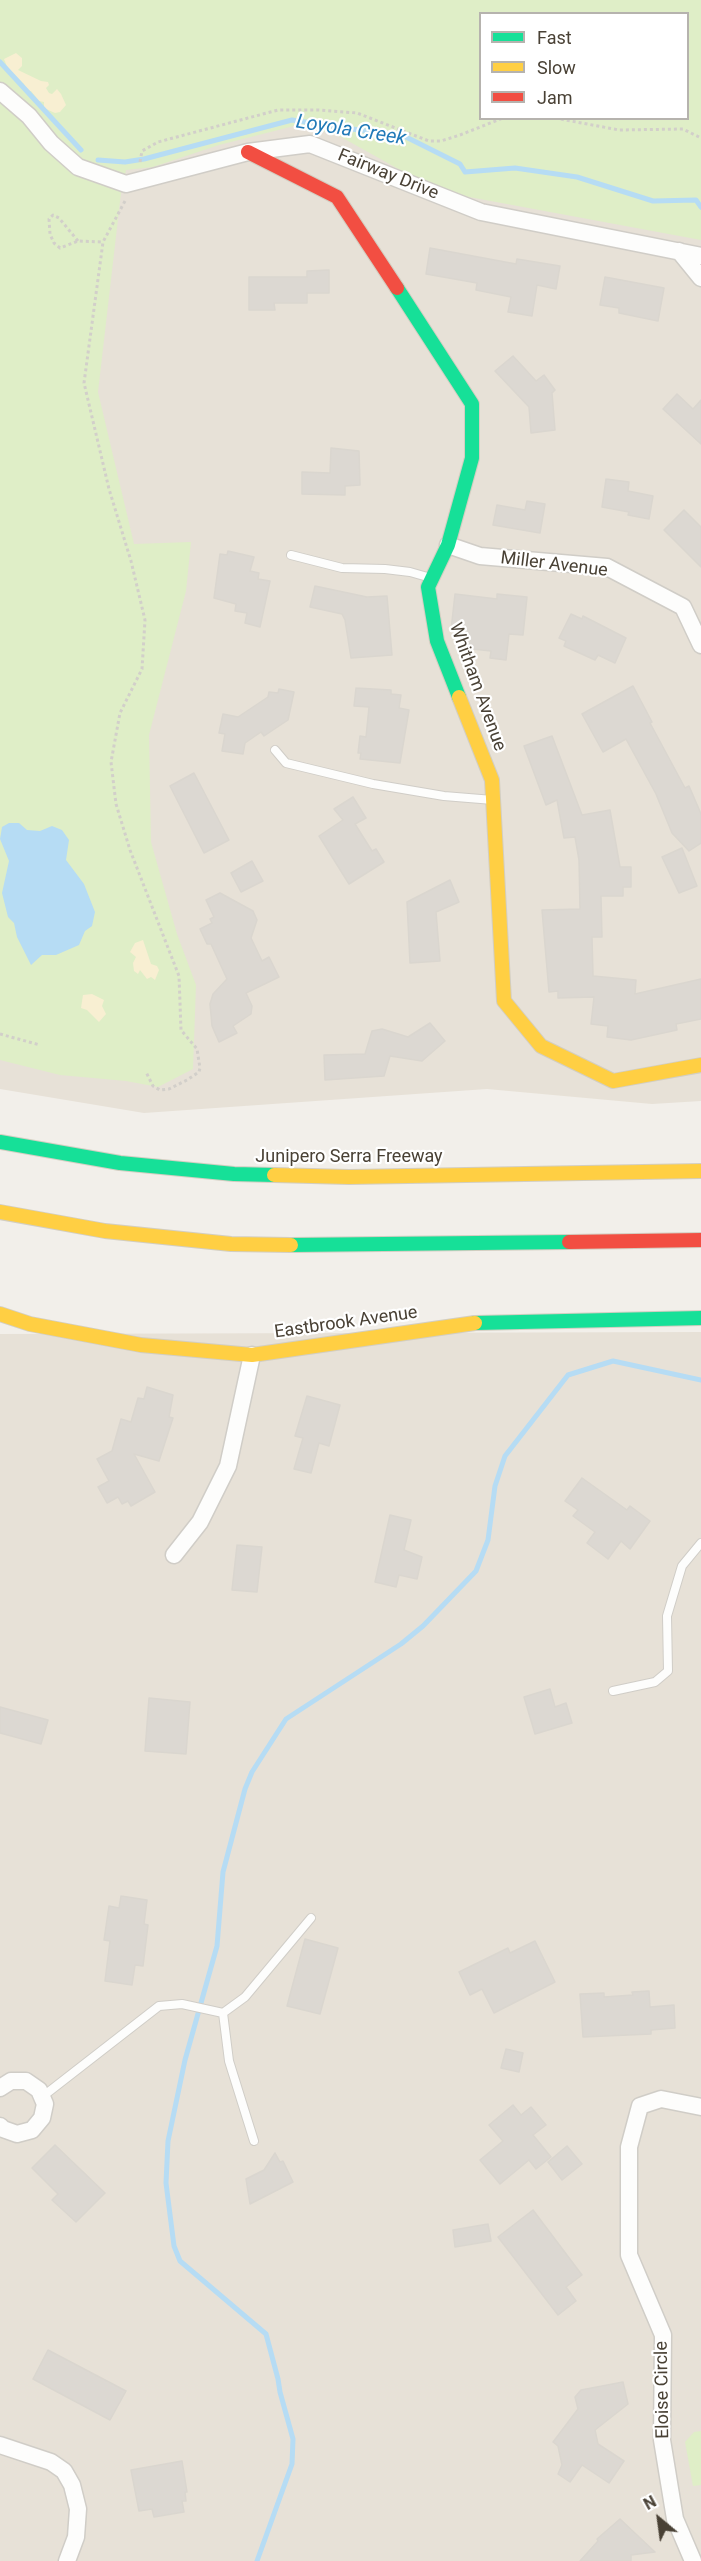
<!DOCTYPE html>
<style>
body{margin:0}
#map{position:relative;width:701px;height:2561px;overflow:hidden;background:#f2efea;font-family:Roboto,sans-serif}
canvas{display:block}
.legend{position:absolute;left:479px;top:12px;width:210px;height:108px;box-sizing:border-box;background:#fff;border:2px solid #b6b3ae;margin:0;padding:8px 10px;list-style:none;font-size:18px;color:#494135}
.legend li{display:flex;align-items:center;gap:12px;height:30px}
.legend b{width:30px;border:2px solid #b6b3ae}
.north{position:absolute;left:629px;top:2489px;width:60px;height:60px;-webkit-text-stroke:4px #fff;paint-order:stroke;rotate:331deg;font-size:16px;font-weight:700;line-height:24px;text-align:center;color:#494135}
.north::after{content:'';display:block;margin:auto;width:21px;height:27px;background:#494135;clip-path:polygon(50% 0,100% 100%,50% 72%,0 100%)}
</style>
<div id="map">
<canvas width="701" height="2561"></canvas>
<ul class="legend">
<li><b style="height:8px;background:#16e098"></b>Fast</li>
<li><b style="height:8px;background:#ffcf43"></b>Slow</li>
<li><b style="height:8px;background:#f24e42"></b>Jam</li>
</ul>
<div class="north">N</div>
</div>
<script>
const context = document.querySelector('canvas').getContext('2d');
context.lineJoin = 'round';
function fill(path, color) {
  context.fillStyle = color;
  context.fill(path, 'evenodd');
}
function poly(rows) {
  const path = new Path2D();
  for (const r of rows) {
    path.moveTo(r[0], r[1]);
    for (let i = 2; i < r.length; i += 2) path.lineTo(r[i], r[i + 1]);
  }
  return path;
}
function stroke(path, color, width, dash) {
  context.strokeStyle = color;
  context.lineWidth = width;
  context.lineCap = dash ? 'butt' : 'round';
  context.setLineDash(dash || []);
  context.stroke(path);
}
function write(font, color, halo, rows, align = 'center') {
  context.font = font + ' Roboto,sans-serif';
  context.lineWidth = 4.5;
  context.setLineDash([]);
  context.textBaseline = 'middle';
  context.strokeStyle = halo;
  context.fillStyle = color;
  for (const [text, x, y, turn = 0] of rows) {
    context.save();
    context.translate(x, y);
    context.rotate((+turn || 0) * Math.PI / 180);
    context.textAlign = isNaN(turn) ? turn : align;
    if (halo) context.strokeText(text, 0, 0);
    context.fillText(text, 0, 0);
    context.restore();
  }
}
const residential = poly([
 [0,0,701,0,701,1101,652,1104,487,1089,144,1113,0,1089],
 [480,14,688,14,688,118,480,118],
 [701,1332,701,2561,0,2561,0,1334]
]);
const green = poly([
 [0,0,701,0,701,240,453,194,411,176,341,137,316,129,294,126,219,145,153,167,126,170,121,193,98,392,134,544,191,542,186,591,149,735,151,842,177,934,196,985,193,1069,158,1087,126,1081,60,1075,0,1060],
 [480,14,688,14,688,118,480,118],
 [701,2431,701,2485,693,2486,685,2442,694,2432]
]);
const sand = poly([
 [16,53,22,58,22,66,18,70,41,81,48,82,49,85,46,88,49,93,52,94,57,89,61,94,66,105,60,112,55,113,44,108,44,102,39,101,31,91,27,91,24,84,8,69,4,59],
 [143,940,151,964,157,966,159,970,155,980,151,977,147,979,140,970,138,974,134,971,133,963,136,957,130,952,135,943],
 [92,994,104,1000,102,1006,106,1014,99,1022,87,1010,81,1008,83,995]
]);
const water = poly([
 [9,823,19,823,27,830,40,831,52,826,62,830,69,840,66,860,84,884,95,912,92,926,85,931,79,945,56,955,42,955,31,965,17,937,14,923,8,917,2,893,9,861,0,839,2,827]
]);
const stream = poly([
 [0,62,81,150],
 [98,160,125,162,144,159,292,120,406,137,460,164,465,172,515,168,577,177,653,201,696,200,701,207],
 [257,2561,292,2464,293,2439,280,2392,278,2379,266,2334,180,2261,174,2246,166,2183,168,2141,185,2060,217,1946,223,1872,245,1789,252,1772,286,1719,401,1644,423,1626,476,1571,488,1540,495,1486,505,1456,568,1375,613,1361,701,1380]
]);
const building = poly([
 [430,248,516,264,517,259,560,266,556,289,537,285,532,316,508,312,511,297,476,290,477,283,426,274,430,248],
 [329,270,329,293,307,293,307,303,274,303,275,310,249,310,249,277,307,277,307,271,329,270],
 [605,277,664,288,658,321,619,313,619,308,600,305,605,277],
 [513,356,536,381,544,375,555,390,552,393,555,430,531,433,529,407,495,371,513,356],
 [677,394,693,409,701,400,701,444,663,409,677,394],
 [331,448,359,451,360,485,345,486,345,495,302,494,302,472,330,473,331,448],
 [606,479,629,482,628,491,653,496,649,519,628,515,629,512,602,507,606,479],
 [527,501,545,504,540,533,493,525,497,505,525,510,527,501],
 [684,510,701,527,701,567,664,530,684,510],
 [228,551,254,557,250,571,259,573,258,579,270,581,260,627,245,623,247,613,235,611,236,604,214,598,220,554,227,555,228,551],
 [315,586,367,597,387,596,392,655,351,658,345,620,342,614,310,607,315,586],
 [455,594,497,599,497,594,527,597,523,635,509,634,506,660,490,658,491,651,463,648,465,631,451,630,455,594],
 [571,614,582,619,583,616,626,638,615,663,598,655,595,660,564,646,566,641,559,638,571,614],
 [633,686,652,722,650,723,685,788,689,786,701,814,701,843,689,851,672,833,656,794,626,739,603,752,582,714,633,686],
 [356,688,391,690,391,694,401,695,399,708,409,710,400,763,360,759,361,753,358,753,360,736,366,737,369,707,354,706,356,688],
 [279,689,294,692,288,720,264,736,261,732,245,743,243,754,222,751,225,734,219,733,223,714,238,717,268,697,269,692,278,693,279,689],
 [552,736,582,815,610,810,620,867,631,867,631,887,623,887,623,896,601,896,602,937,592,937,593,976,636,980,635,994,701,979,701,1019,676,1024,677,1030,631,1040,607,1037,608,1026,591,1024,594,997,558,998,558,991,549,992,542,910,580,909,579,860,575,837,564,838,557,800,546,805,524,746,552,736],
 [194,773,229,840,204,853,170,786,194,773],
 [353,797,366,818,355,824,372,851,376,849,384,862,349,884,319,836,343,820,334,809,353,797],
 [682,848,697,886,679,893,662,857,682,848],
 [252,861,263,881,241,892,231,873,252,861],
 [450,880,459,902,436,912,440,961,410,963,407,902,450,880],
 [220,893,253,911,257,920,251,938,262,961,269,957,279,977,246,993,252,1006,251,1014,233,1026,237,1033,219,1042,212,1026,210,1004,213,994,227,979,211,944,207,944,200,929,212,923,210,919,214,917,206,900,220,893],
 [430,1023,445,1041,422,1061,390,1056,384,1076,325,1080,324,1055,365,1054,372,1031,382,1029,408,1037,430,1023],
 [147,1387,173,1395,169,1417,173,1418,159,1461,134,1454,155,1492,131,1506,128,1501,122,1504,118,1497,107,1503,98,1487,109,1481,97,1459,112,1451,121,1419,131,1422,138,1398,144,1399,147,1387],
 [307,1396,340,1405,329,1446,319,1443,311,1473,294,1469,303,1438,295,1436,307,1396],
 [582,1478,627,1510,630,1506,650,1521,630,1549,621,1541,608,1559,587,1543,595,1532,573,1516,578,1510,565,1501,582,1478],
 [390,1515,411,1520,404,1550,422,1557,417,1579,399,1575,396,1587,375,1582,390,1515],
 [237,1545,262,1547,257,1592,232,1590,237,1545],
 [550,1689,555,1707,566,1703,572,1723,535,1734,524,1697,550,1689],
 [149,1698,190,1702,186,1754,145,1751,149,1698],
 [0,1707,48,1720,41,1744,0,1733,0,1707],
 [121,1896,147,1900,144,1924,148,1925,143,1966,135,1965,132,1985,105,1981,110,1941,104,1940,109,1906,119,1908,121,1896],
 [305,1939,338,1948,320,2014,287,2006,305,1939],
 [535,1941,555,1982,494,2013,482,1989,470,1995,459,1972,508,1948,510,1953,535,1941],
 [649,1991,650,2007,674,2005,675,2028,651,2030,651,2034,583,2037,580,1994,604,1993,604,1997,633,1995,632,1992,649,1991],
 [506,2049,523,2053,519,2072,501,2068,506,2049],
 [513,2105,521,2115,531,2107,546,2125,533,2135,551,2157,536,2169,529,2160,500,2184,480,2160,503,2141,489,2125,513,2105],
 [55,2145,105,2193,76,2222,52,2200,58,2194,32,2168,55,2145],
 [567,2146,582,2164,562,2180,548,2162,567,2146],
 [275,2153,280,2162,283,2161,293,2182,250,2204,246,2179,264,2170,275,2153],
 [533,2210,582,2275,566,2287,576,2301,558,2315,498,2237,533,2210],
 [488,2224,491,2241,455,2247,453,2230,488,2224],
 [48,2350,126,2391,110,2420,33,2379,48,2350],
 [623,2382,628,2404,595,2430,598,2444,624,2461,609,2483,582,2465,570,2482,558,2474,562,2465,558,2446,553,2442,578,2409,575,2397,581,2390,623,2382],
 [182,2461,187,2492,185,2492,186,2501,182,2501,184,2512,154,2517,152,2509,139,2511,131,2470,182,2461],
 [620,2519,655,2552,631,2555,631,2561,580,2561,598,2541,597,2539,620,2519]
]);
const path = poly([
 [555,118,619,130,683,129,701,138],
 [140,162,142,151,158,142,278,110,318,110,357,113,429,141,441,141,460,135,503,118],
 [125,201,103,242,84,383,109,489,131,561,145,620,142,669,120,713,111,762,116,804,130,850,179,976,181,1030,197,1049,200,1068,199,1072,187,1080,169,1089,160,1090,153,1086,146,1072],
 [78,241,59,218,53,215,49,219,50,234,54,243,60,248,78,241,103,242],
 [0,1034,40,1045]
]);
const lane = poly([
 [291,555,342,568,385,569,410,572,431,578],
 [275,750,286,763,373,784,444,796,493,800],
 [613,1691,655,1682,668,1671,667,1616,682,1566,701,1543],
 [223,2013,229,2061,254,2141],
 [42,2097,159,2006,182,2004,223,2013,245,1997,311,1918]
]);
const street = poly([
 [0,91,29,116,51,143,78,167,126,184,248,152,310,144,481,212,701,256],
 [679,251,701,278],
 [448,545,480,556,607,567,683,607,701,645],
 [174,1555,200,1522,228,1466,252,1355],
 [0,2088,11,2081,26,2081,39,2090,45,2104,42,2118,32,2130,17,2134,3,2129,0,2126],
 [0,2445,51,2462,64,2471,72,2485,78,2509,76,2537,67,2561],
 [693,2561,675,2519,662,2440,663,2335,629,2255,629,2147,640,2106,661,2099,701,2107]
]);
const fast = poly([
 [397,288,472,404,472,458,448,545,428,587,437,641,459,697],
 [0,1142,120,1163,234,1174,274,1175],
 [291,1245,569,1242],
 [475,1323,701,1318]
]);
const slow = poly([
 [459,697,492,780,504,1001,541,1046,613,1081,701,1065],
 [274,1175,349,1177,701,1171],
 [0,1212,105,1231,231,1244,291,1245],
 [0,1314,30,1324,141,1345,252,1355,475,1323]
]);
const jam = poly([
 [248,152,337,197,397,288],
 [569,1242,701,1240]
]);
const streetNames = [
 ["Fairway Drive",388,175,22],
 ["Miller Avenue",554,565,7],
 ["Whitham Avenue",477,687,70],
 ["Junipero Serra Freeway",349,1157],
 ["Eastbrook Avenue",346,1323,-8],
 ["Eloise Circle",663,2390,-91]
];
const waterNames = [
 ["Loyola Creek",351,131,9]
];
fill(residential, '#e7e1d7');
fill(green, '#dfeec7');
fill(sand, '#f8efd2');
fill(water, '#b6dcf4');
stroke(stream, '#b6dcf4', 5);
fill(building, '#dcd8d2');
stroke(building, '#dad6cf', 1.5);
stroke(lane, '#d0cdc7', 10);
stroke(street, '#d0cdc7', 19);
stroke(fast, '#d3cec1', 16);
stroke(slow, '#d3cec1', 16);
stroke(jam, '#d3cec1', 16);
stroke(path, '#d2cfca', 3, [3, 3]);
stroke(lane, '#fdfdfc', 8);
stroke(street, '#fdfdfc', 16);
stroke(fast, '#16e098', 14);
stroke(slow, '#ffcf43', 14);
stroke(jam, '#f24e42', 14);
write('18px', '#494135', '#fff', streetNames);
write('italic 20px', '#217ab8', '#fff', waterNames);
</script>
